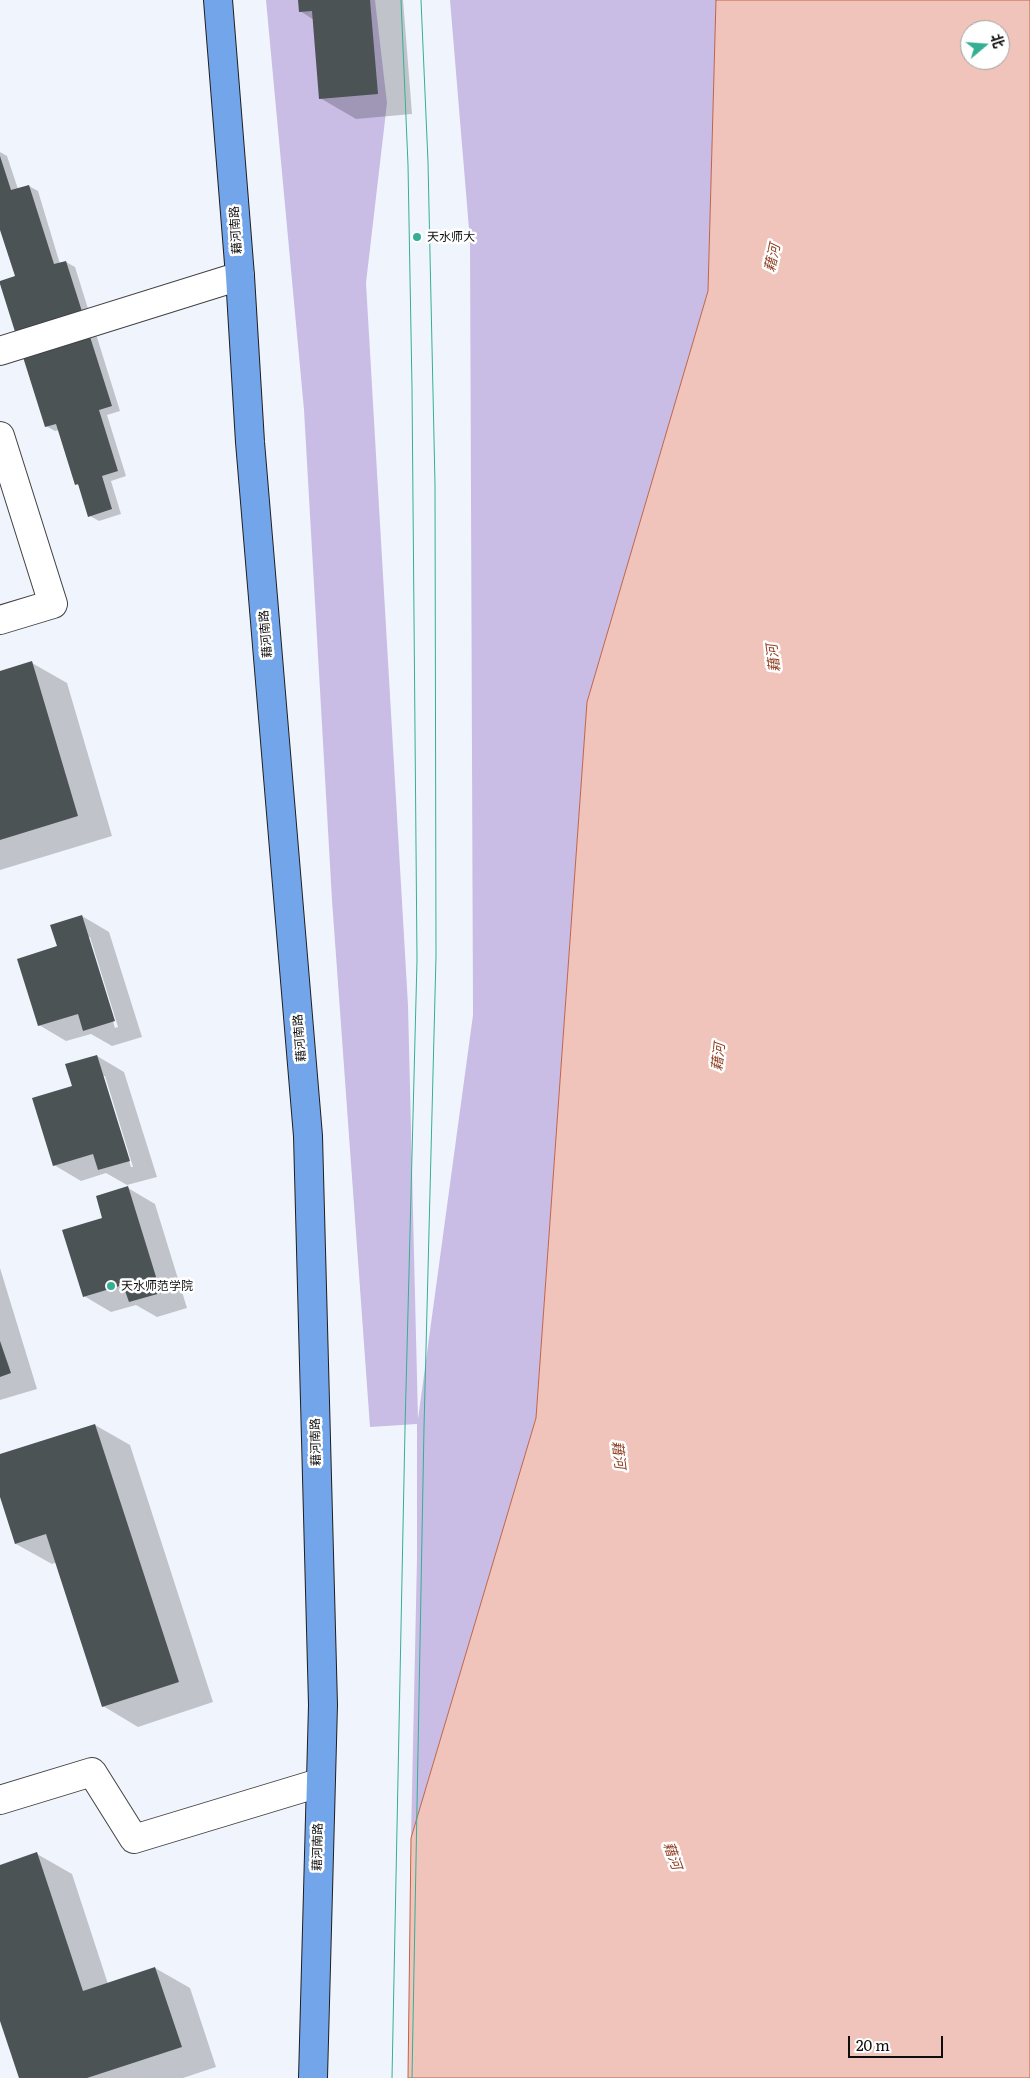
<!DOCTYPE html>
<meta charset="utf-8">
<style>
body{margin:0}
#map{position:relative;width:1030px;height:2078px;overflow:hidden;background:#f0f5fd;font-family:Literata,"Noto Sans SC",serif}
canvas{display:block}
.north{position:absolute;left:960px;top:20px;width:50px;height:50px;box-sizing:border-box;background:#fff;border:1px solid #9f9f9f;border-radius:50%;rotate:72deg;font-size:14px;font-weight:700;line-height:20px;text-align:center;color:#0e0e0e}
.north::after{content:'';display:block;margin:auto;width:18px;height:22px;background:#34af94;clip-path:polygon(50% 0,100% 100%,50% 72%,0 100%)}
.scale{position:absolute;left:848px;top:2036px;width:95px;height:22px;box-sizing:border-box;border:2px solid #0e0e0e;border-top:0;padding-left:6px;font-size:15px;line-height:18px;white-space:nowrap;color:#0e0e0e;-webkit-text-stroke:4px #fff;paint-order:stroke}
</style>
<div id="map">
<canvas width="1030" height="2078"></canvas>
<div class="north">北</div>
<div class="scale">20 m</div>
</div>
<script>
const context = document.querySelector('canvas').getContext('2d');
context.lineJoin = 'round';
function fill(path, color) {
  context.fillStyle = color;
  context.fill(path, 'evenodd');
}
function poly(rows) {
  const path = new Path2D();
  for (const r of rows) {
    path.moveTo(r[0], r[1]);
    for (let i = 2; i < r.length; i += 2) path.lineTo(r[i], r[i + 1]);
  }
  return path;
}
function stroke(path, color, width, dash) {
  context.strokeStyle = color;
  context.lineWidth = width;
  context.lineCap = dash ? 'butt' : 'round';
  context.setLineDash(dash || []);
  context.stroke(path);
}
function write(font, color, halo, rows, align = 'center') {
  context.font = font + ' Literata,"Noto Sans SC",serif';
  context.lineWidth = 5;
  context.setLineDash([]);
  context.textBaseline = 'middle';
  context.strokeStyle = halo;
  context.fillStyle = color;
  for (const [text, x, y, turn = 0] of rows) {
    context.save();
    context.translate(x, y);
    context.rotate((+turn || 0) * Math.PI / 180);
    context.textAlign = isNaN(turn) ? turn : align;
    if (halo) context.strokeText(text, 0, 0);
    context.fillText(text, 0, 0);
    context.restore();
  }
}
const green = poly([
 [266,0,375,0,387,103,366,283,408,1005,418,1419,473,1015,470,241,450,0,716,0,708,291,587,702,536,1418,411,1838,417,1558,417,1424,370,1427,332,900,304,410]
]);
const water = poly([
 [716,0,1030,0,1030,2078,408,2078,411,1838,536,1418,587,702,708,291,716,0],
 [970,30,1000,30,1000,60,970,60,970,30]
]);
const shadow = poly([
 [299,0,403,0,412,114,356,119,320,98,314,20,300,11],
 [0,152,7,156,18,189,29,186,38,191,60,264,66,262,75,267,120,411,107,415,126,476,111,481,121,514,99,521,90,516,80,486,76,484,59,430,55,431,46,426,16,277,0,226],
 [32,663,67,683,112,836,0,870,0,672],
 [82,916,109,932,142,1037,112,1046,91,1034,66,1041,39,1025],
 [87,937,90,937,118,1027,115,1028],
 [97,1056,124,1072,157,1177,127,1185,106,1173,81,1181,54,1165,74,1087],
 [102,1076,105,1076,133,1167,131,1167],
 [128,1188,155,1204,187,1308,157,1317,136,1305,111,1312,84,1296,104,1218],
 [0,1268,37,1389,0,1400],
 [95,1425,130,1445,213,1702,138,1727,103,1706,57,1562,52,1564,16,1544,0,1493,0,1456],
 [37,1854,72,1874,108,1984,155,1968,190,1988,216,2067,183,2078,20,2078,0,2017,0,1866]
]);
const building = poly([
 [298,0,370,0,378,94,319,99,312,11,299,12],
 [0,156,11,190,29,185,54,264,66,261,112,406,99,410,118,471,102,476,112,509,88,517,78,484,75,485,56,424,45,427,0,284,0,281,15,276,0,230],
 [32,661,78,816,0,840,0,671],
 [82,915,115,1021,83,1031,78,1014,38,1026,17,959,57,946,50,925],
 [97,1055,130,1161,98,1170,93,1154,53,1166,32,1098,72,1086,65,1064],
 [128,1186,161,1293,129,1302,123,1285,83,1297,62,1230,102,1218,96,1196],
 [0,1341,11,1373,0,1377],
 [95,1424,179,1682,102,1707,46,1534,15,1544,0,1497,0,1454],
 [37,1852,83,1991,155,1967,182,2047,87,2078,19,2078,0,2021,0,1865]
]);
const minor = poly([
 [0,351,240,276],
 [0,436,53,604,0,620],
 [0,1800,92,1772,134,1839,319,1783]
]);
const major = poly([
 [218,0,240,276,250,442,308,1136,323,1705,313,2078]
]);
const tram = poly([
 [392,2078,405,1428,417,960,412,388,408,165,401,0],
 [412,2078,424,1427,436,956,435,485,428,162,421,0]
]);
const markers = [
 [417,237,5,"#34af94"],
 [111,1286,5,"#34af94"]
];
const streetNames = [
 ["藉河南路",236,230,-94],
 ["藉河南路",266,634,-95],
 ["藉河南路",300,1038,-95],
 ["藉河南路",316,1442,-91],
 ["藉河南路",318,1847,-89]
];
const poiNames = [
 ["天水师大",427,237],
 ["天水师范学院",121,1286]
];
const waterNames = [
 ["藉河",773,258,-78],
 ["藉河",774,658,-97],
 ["藉河",719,1057,-84],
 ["藉河",618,1455,83],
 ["藉河",672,1856,71]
];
fill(green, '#c9bde5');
fill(water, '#f0c4ba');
stroke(water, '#bf6349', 1);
fill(shadow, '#0003');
fill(building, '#4b5355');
stroke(minor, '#414141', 30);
stroke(major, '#1f1f1f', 30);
stroke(minor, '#fff', 28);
stroke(major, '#73a5ea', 28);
stroke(tram, '#34af94', 1);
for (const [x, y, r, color] of markers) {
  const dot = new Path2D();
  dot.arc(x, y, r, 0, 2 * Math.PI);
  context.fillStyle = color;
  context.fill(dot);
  stroke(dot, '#fff', 2);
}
write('12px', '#0e0e0e', '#fff', streetNames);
write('12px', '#0e0e0e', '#fff', poiNames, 'left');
write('italic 14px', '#924124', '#fff', waterNames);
</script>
